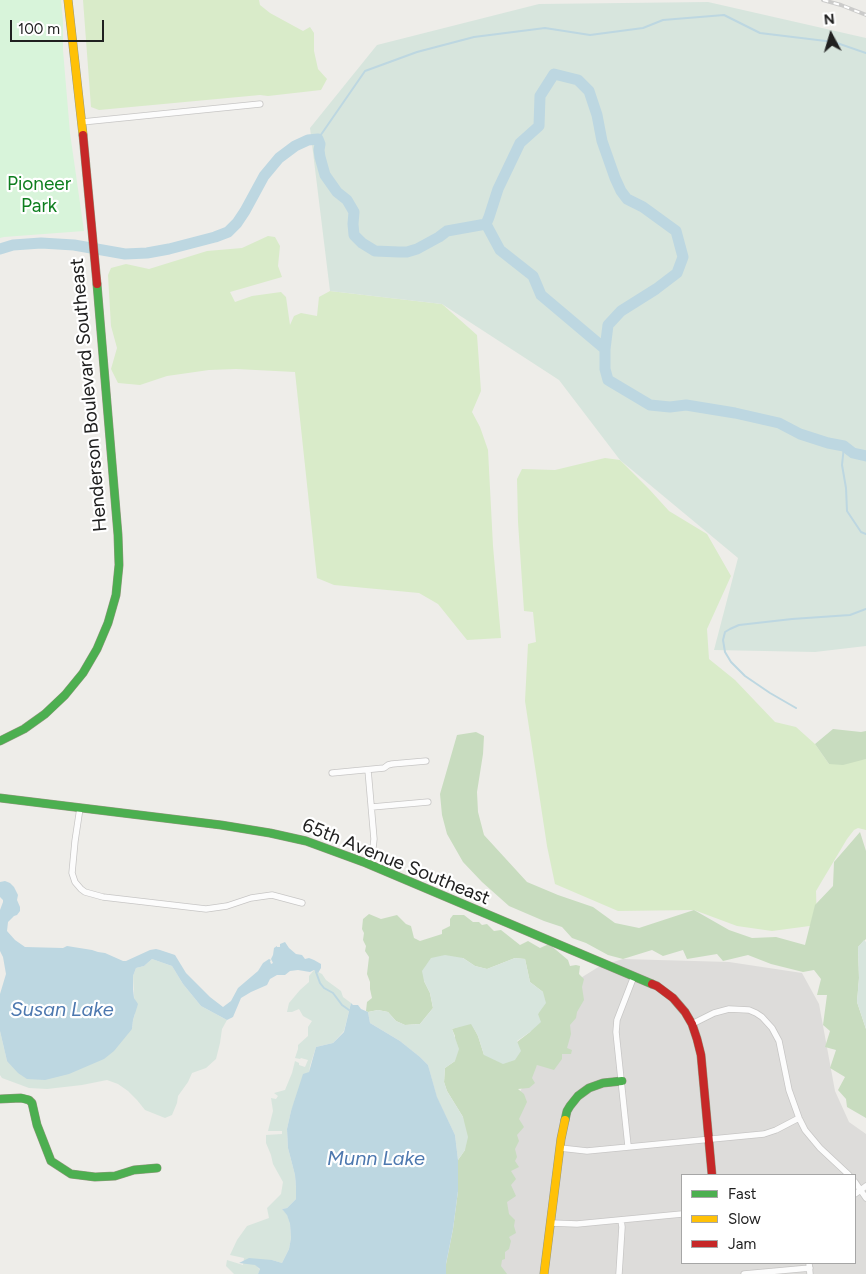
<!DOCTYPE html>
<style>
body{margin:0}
#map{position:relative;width:866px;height:1274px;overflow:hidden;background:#eeede9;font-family:Figtree,sans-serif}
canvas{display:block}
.legend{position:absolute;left:681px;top:1174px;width:175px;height:90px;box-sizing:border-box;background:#fff;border:1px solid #a6a6a6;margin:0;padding:6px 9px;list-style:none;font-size:15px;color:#202020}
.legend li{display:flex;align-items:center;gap:10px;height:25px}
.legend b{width:25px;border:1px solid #a6a6a6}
.north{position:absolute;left:806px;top:10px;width:50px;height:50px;-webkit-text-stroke:4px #fff;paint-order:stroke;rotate:354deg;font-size:14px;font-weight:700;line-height:20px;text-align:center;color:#202020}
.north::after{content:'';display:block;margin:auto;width:18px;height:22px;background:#202020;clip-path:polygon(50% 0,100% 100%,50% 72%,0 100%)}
.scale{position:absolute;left:10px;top:20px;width:94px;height:22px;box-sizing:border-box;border:2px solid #202020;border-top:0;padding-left:6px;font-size:15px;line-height:18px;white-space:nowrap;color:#202020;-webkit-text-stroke:4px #fff;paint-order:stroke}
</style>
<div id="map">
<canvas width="866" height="1274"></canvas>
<ul class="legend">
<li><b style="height:6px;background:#4caf50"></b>Fast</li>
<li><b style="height:6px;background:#ffc107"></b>Slow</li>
<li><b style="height:6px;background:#c62828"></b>Jam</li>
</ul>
<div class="north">N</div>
<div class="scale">100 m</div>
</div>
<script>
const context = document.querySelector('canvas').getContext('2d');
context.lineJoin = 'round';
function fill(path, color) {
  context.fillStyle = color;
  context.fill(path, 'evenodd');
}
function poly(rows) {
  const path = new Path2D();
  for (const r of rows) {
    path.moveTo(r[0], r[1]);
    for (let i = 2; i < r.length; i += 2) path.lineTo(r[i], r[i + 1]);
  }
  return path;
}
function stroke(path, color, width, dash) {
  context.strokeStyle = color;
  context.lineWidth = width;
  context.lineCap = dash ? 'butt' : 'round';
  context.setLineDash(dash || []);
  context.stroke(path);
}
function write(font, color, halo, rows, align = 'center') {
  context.font = font + ' Figtree,sans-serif';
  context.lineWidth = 4.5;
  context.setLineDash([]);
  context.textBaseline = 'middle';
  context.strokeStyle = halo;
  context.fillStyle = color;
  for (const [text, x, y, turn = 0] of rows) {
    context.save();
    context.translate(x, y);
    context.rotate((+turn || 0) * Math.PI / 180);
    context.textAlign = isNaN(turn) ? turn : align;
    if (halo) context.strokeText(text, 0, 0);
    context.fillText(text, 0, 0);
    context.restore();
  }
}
const residential = poly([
 [623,959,729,962,802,973,819,1004,835,1091,849,1122,866,1134,866,1274,494,1274,517,1096,537,1065,579,979,600,966],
 [682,1175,855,1175,855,1263,682,1263]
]);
const grass = poly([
 [83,0,259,0,260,5,270,13,303,31,310,27,314,33,314,51,318,69,327,79,321,90,268,96,260,95,99,110,91,107],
 [268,236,275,237,280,246,278,266,282,277,230,292,235,302,252,296,281,292,286,297,290,325,294,316,301,313,317,316,319,297,330,291,442,304,477,335,481,391,472,412,480,427,488,450,493,546,501,638,467,640,438,604,419,593,334,585,317,578,295,372,236,369,209,370,167,376,140,385,118,383,111,369,117,348,111,326,108,275,111,268,126,264,149,269,207,251,242,248],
 [605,458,620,460,649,489,669,511,707,534,731,576,707,629,709,659,735,680,775,722,796,727,815,744,829,764,866,759,866,830,858,828,854,830,847,839,816,891,817,925,772,931,737,926,694,910,618,911,555,884,547,846,525,701,528,644,536,642,533,612,524,611,518,522,517,479,522,469,555,470]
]);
const forest = poly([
 [833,729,861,732,866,731,866,759,843,765,829,764,815,744],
 [476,732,484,736,483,754,477,792,478,812,484,835,527,882,558,895,593,907,615,923,639,928,694,910,729,930,752,938,776,937,805,945,815,905,833,886,834,862,860,832,866,851,866,939,858,947,859,978,857,1002,866,1029,866,1118,847,1107,846,1099,838,1090,845,1077,830,1068,836,1050,825,1047,830,1031,823,1025,827,995,817,995,821,979,814,970,803,972,771,964,748,955,723,961,717,954,687,959,683,950,663,956,652,950,623,959,608,955,586,943,572,938,562,927,544,921,509,906,482,882,463,862,447,834,442,815,440,794,457,735],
 [369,914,381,919,397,915,406,924,411,926,414,938,420,941,442,934,442,930,450,926,450,919,453,915,464,915,473,922,479,922,482,925,487,924,494,931,501,930,520,945,528,941,540,948,549,944,568,960,570,966,576,965,580,966,579,974,584,979,582,987,584,1000,577,1012,576,1018,570,1025,571,1034,567,1048,572,1050,571,1054,562,1054,562,1059,554,1070,537,1065,532,1078,535,1083,529,1088,518,1089,524,1094,527,1102,519,1119,524,1127,517,1135,519,1141,515,1149,517,1157,515,1161,519,1167,511,1171,516,1179,511,1185,516,1196,507,1202,509,1214,515,1220,514,1226,516,1233,509,1237,511,1241,509,1249,505,1252,505,1259,502,1260,501,1266,507,1274,446,1274,446,1264,453,1229,458,1191,458,1160,465,1150,463,1117,447,1091,444,1082,445,1068,455,1061,455,1036,452,1029,471,1022,478,1036,484,1055,517,1042,530,1032,538,1014,543,992,530,982,525,959,515,958,487,969,475,966,463,958,424,981,430,993,433,1008,420,1024,405,1025,396,1021,388,1012,378,1010,368,1012,366,1011,367,1002,372,998,370,989,370,982,367,974,369,957,365,951,366,946,363,940,364,933,362,929,363,919]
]);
const wetland = poly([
 [708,2,866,38,866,646,815,652,714,650,738,558,620,460,559,380,442,304,330,291,310,128,377,45,539,4],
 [864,940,866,942,866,1029,857,1002,859,978,858,947],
 [445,955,463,958,475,966,487,969,515,958,525,959,530,982,543,992,546,1003,538,1014,541,1022,530,1032,517,1041,521,1051,515,1060,503,1064,484,1055,478,1036,471,1024,452,1029,459,1049,455,1061,445,1068,444,1082,447,1091,463,1117,468,1137,465,1150,458,1160,455,1135,437,1098,428,1065,420,1057,400,1041,370,1023,368,1012,378,1010,388,1012,396,1021,405,1025,420,1024,433,1008,430,993,424,981,422,971,431,958],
 [152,959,172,966,183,984,201,1006,227,1020,222,1029,220,1043,216,1059,206,1068,192,1073,188,1082,178,1096,177,1103,172,1115,165,1118,145,1110,137,1100,128,1091,118,1084,107,1080,82,1085,47,1089,29,1088,2,1078,0,1075,0,1031,7,1061,132,1029,133,1020,135,1014,133,976,136,968,144,966],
 [314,970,322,974,326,980,341,991,343,997,351,1003,344,1031,333,1043,316,1047,310,1066,309,1072,291,1111,287,1129,288,1148,295,1175,296,1187,296,1199,287,1208,282,1209,287,1214,290,1224,291,1238,289,1249,282,1263,272,1260,255,1264,260,1270,258,1274,234,1274,226,1266,227,1260,243,1265,244,1258,230,1255,237,1240,247,1226,269,1218,267,1208,281,1194,283,1182,273,1164,271,1155,266,1143,266,1135,282,1134,282,1131,268,1131,273,1111,271,1098,276,1099,278,1096,274,1093,285,1090,292,1073,295,1061,299,1063,299,1065,305,1067,308,1060,301,1058,300,1059,295,1058,298,1049,298,1045,308,1036,308,1027,312,1021,303,1016,299,1009,292,1012,287,1012,289,1003,300,990,309,982,309,976]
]);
const park = poly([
 [0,0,61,0,63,21,63,50,70,133,84,231,4,237,0,238]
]);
const water = poly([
 [5,881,10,883,14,887,18,895,17,900,20,907,20,911,17,915,14,916,8,922,7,931,15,940,25,947,63,948,67,946,92,950,98,952,105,953,123,961,126,961,150,950,156,949,160,950,175,955,186,973,210,997,223,1007,231,1001,238,988,258,971,263,963,269,959,271,960,270,961,271,964,273,963,271,959,273,955,274,948,277,946,277,947,280,947,280,944,285,942,289,948,296,954,302,955,305,959,309,958,314,960,321,964,321,968,318,973,314,970,310,972,298,970,290,971,285,975,277,975,270,979,267,985,251,992,241,998,233,1017,227,1020,201,1006,183,984,172,966,152,959,144,966,136,968,133,976,133,989,134,998,138,1004,133,1020,132,1029,114,1051,104,1059,69,1074,45,1080,27,1079,18,1073,7,1061,0,1031,0,994,6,974,3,957,0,951,0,910,3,902,3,900,0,897,0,882],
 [351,1003,353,1005,358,1005,361,1009,368,1012,370,1023,400,1041,420,1057,428,1065,437,1097,455,1135,458,1160,458,1191,453,1229,446,1264,446,1274,258,1274,260,1269,255,1265,239,1263,249,1258,272,1260,282,1263,289,1249,291,1238,290,1224,287,1215,282,1209,287,1208,296,1199,296,1187,295,1175,288,1148,287,1129,291,1111,303,1074,309,1072,316,1047,333,1043,344,1032]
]);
const stream = poly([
 [318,139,365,71,417,52,474,37,545,28,590,35,643,28,663,20,724,15,760,33,834,42,866,53],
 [844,446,842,465,846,488,847,511,861,532,866,534],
 [796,708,770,693,745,676,731,662,725,652,723,640,725,632,730,629,739,625,792,619,850,615,866,609],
 [316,972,320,983,324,988,333,993,342,1005,349,1010]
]);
const river = poly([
 [486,224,500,250,533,276,541,295,605,349],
 [0,249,13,245,41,243,74,245,125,254,147,253,169,249,215,237,228,232,237,223,245,211,264,176,279,158,295,146,308,140,318,139,320,144,319,150,320,157,325,175,337,192,347,200,354,212,353,224,354,235,362,243,375,251,399,252,407,252,417,249,439,237,447,231,486,224,489,217,498,189,520,143,539,126,540,96,554,74,578,80,589,91,597,115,602,141,615,178,621,191,627,199,643,207,676,231,683,257,677,273,656,289,621,311,608,325,605,349,605,369,608,380,650,405,670,407,686,405,735,413,779,423,800,434,828,443,844,446,853,453,866,456]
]);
const street = poly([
 [82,122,260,104],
 [332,773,384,768,388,765,392,764,426,761],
 [372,807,428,802],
 [80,808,75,841,72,873,75,882,81,889,85,892,103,897,206,909,227,906,251,898,272,895,302,903],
 [366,863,373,848,374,839,368,770],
 [692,1024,714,1013,729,1009,749,1010,756,1013,762,1017,772,1028,779,1041,789,1090,799,1118,805,1130,820,1148,849,1175],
 [628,1146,616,1032,617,1020,634,976],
 [560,1148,587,1151,764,1134,776,1130,799,1118],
 [855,1182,866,1198],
 [855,1194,866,1186],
 [551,1223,577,1224,682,1214],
 [809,1263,810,1274],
 [619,1274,622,1227,621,1220],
 [744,1274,810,1268]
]);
const fast = poly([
 [0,741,24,729,45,714,65,695,83,673,97,649,108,623,116,595,119,565,118,535,97,284],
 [0,798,221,825,270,833,306,841,366,863,652,984],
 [0,1099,21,1098,29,1100,32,1103,37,1125,51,1161,71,1174,95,1177,115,1176,134,1170,157,1168],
 [565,1120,567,1111,570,1106,578,1096,589,1088,603,1083,622,1081]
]);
const slow = poly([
 [68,0,83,135],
 [544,1274,561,1139,565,1120]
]);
const jam = poly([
 [83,135,97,284],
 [652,984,657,986,673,998,685,1012,692,1024,697,1039,701,1055,712,1175]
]);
const rail = poly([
 [823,0,841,5,866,15]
]);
const parkNames = [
 ["Pioneer",39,184],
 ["Park",39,206]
];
const streetNames = [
 ["Henderson Boulevard Southeast",89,395,-95],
 ["65th Avenue Southeast",396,862,22]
];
const waterNames = [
 ["Susan Lake",62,1010],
 ["Munn Lake",376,1159]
];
fill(residential, '#dddcda');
fill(grass, '#d9ebc9');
fill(forest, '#c8dcbf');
fill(wetland, '#d7e5dd');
fill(park, '#d8f4da');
fill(water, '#bdd7e1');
stroke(stream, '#bdd7e1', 2);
stroke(river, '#bdd7e1', 11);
stroke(street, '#c7c6c5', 7);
stroke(fast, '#959880', 9);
stroke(slow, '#959880', 9);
stroke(jam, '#959880', 9);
stroke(street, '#fcfcfc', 5.5);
stroke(fast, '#4caf50', 8);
stroke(slow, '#ffc107', 8);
stroke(jam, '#c62828', 8);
stroke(rail, '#cbcbca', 4);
stroke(rail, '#fff', 2, [5.5]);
write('19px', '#0e7e1f', '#fff', parkNames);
write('19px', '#202020', '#fff', streetNames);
write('italic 20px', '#4d78af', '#fff', waterNames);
</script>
